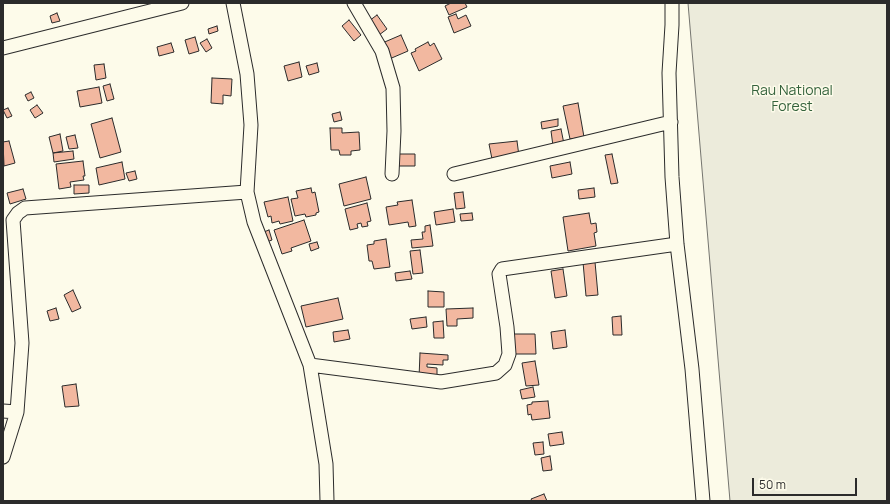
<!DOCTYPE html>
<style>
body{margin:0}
#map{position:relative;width:890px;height:504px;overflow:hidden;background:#fdfbea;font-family:Manrope,sans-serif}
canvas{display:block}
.frame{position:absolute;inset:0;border:4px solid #2b2b2b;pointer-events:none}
.scale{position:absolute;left:752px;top:478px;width:105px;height:18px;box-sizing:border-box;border:2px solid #2b2b2b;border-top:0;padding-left:5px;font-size:12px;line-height:14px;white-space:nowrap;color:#2b2b2b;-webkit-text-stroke:3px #fdfbea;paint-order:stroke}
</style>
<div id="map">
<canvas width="890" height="504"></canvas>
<div class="frame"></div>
<div class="scale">50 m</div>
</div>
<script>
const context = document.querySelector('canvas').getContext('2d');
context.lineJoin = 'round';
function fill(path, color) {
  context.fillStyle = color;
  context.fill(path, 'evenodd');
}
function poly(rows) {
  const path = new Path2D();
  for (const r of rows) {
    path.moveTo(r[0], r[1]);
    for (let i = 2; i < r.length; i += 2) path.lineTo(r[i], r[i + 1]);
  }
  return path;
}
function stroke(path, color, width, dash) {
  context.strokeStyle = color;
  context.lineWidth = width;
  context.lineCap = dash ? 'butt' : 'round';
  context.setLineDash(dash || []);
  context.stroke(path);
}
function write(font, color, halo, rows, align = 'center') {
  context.font = font + ' Manrope,sans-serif';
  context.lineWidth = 3;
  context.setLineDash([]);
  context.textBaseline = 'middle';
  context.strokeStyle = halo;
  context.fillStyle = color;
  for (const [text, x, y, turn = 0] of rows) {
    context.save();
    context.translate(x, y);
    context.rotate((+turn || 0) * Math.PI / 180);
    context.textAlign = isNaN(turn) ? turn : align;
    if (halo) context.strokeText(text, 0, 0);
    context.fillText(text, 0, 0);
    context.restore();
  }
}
const green = poly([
 [688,3,887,3,887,501,730,501,688,3]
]);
const building = poly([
 [451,3,465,3,467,7,449,15,445,6,451,3],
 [57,13,60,21,52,23,50,16,57,13],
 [456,14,458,19,466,15,471,26,454,33,448,17,456,14],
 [377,15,387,29,379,35,369,21,377,15],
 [349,20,361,35,354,41,342,26,349,20],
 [217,26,218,31,209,34,208,29,217,26],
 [401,35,408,51,387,60,380,44,401,35],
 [195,37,199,51,189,54,185,40,195,37],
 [207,39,212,48,206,52,200,43,207,39],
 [428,42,430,46,434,43,442,59,419,71,411,53,416,51,415,49,428,42],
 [171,43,174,52,159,56,157,47,171,43],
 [299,62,302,77,288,81,284,66,299,62],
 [317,63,319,72,309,75,306,66,317,63],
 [104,64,106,78,96,80,94,65,104,64],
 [212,78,232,79,231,96,223,95,223,104,211,103,212,78],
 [110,84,114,99,107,101,103,86,110,84],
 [99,87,102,103,80,107,77,91,99,87],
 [31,92,34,98,28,101,25,95,31,92],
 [578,103,584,137,570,139,563,106,578,103],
 [37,105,43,113,35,118,30,110,37,105],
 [8,108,12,116,7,118,3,110,8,108],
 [340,112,342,120,334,122,332,114,340,112],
 [112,118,121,152,100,158,91,124,112,118],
 [558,119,558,126,542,129,541,122,558,119],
 [330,128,342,128,342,133,359,132,360,150,351,151,351,155,340,155,339,150,331,150,330,128],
 [561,129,564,144,553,146,551,131,561,129],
 [60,134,63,151,53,153,49,137,60,134],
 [75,135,78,148,69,149,66,137,75,135],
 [9,141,15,163,4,166,3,142,9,141],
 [517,141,519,156,492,159,489,144,517,141],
 [73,151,74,159,54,162,53,153,73,151],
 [396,154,415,154,415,166,396,166,396,154],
 [612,154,618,183,611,184,605,155,612,154],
 [83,161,85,176,83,176,84,180,70,182,71,187,59,189,56,164,83,161],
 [122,162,125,179,99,185,96,168,122,162],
 [570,162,572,174,552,178,550,166,570,162],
 [135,171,137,179,129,181,126,173,135,171],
 [366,177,371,199,344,206,339,184,366,177],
 [74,185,89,185,89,193,74,194,74,185],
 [311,188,312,193,315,192,319,212,316,213,316,215,306,217,305,214,295,216,291,199,298,198,296,191,311,188],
 [594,188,595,197,579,199,578,190,594,188],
 [23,189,26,199,10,204,7,193,23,189],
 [463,192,465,208,456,209,454,193,463,192],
 [288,197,293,221,280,224,279,221,272,223,271,216,268,217,264,202,288,197],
 [412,200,416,226,409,227,408,222,389,225,386,207,398,205,397,202,412,200],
 [367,203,371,221,367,222,368,226,362,227,361,223,357,224,358,228,350,230,345,209,367,203],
 [453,209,455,222,436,225,434,212,453,209],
 [472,213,473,220,461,221,460,214,472,213],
 [589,213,591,224,596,223,597,232,594,233,596,246,568,251,563,217,589,213],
 [304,220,311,241,291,248,292,251,282,254,274,230,304,220],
 [430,225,433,246,412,248,411,240,423,239,422,232,425,232,425,226,430,225],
 [269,230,272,240,264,243,261,233,269,230],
 [386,239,390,267,374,269,372,261,369,261,367,245,374,244,374,241,386,239],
 [317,242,319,248,311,251,309,244,317,242],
 [420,250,423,273,413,274,410,251,420,250],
 [583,262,595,262,598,295,586,296,583,262],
 [563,269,567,296,555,298,551,271,563,269],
 [410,271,412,279,396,281,395,273,410,271],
 [73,290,81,308,72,312,64,295,73,290],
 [428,291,444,292,444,307,428,307,428,291],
 [338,298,343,319,306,327,301,306,338,298],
 [56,308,59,319,50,321,47,311,56,308],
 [473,308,473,318,457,319,457,326,447,326,446,309,473,308],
 [621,316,622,335,613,335,612,317,621,316],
 [426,317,427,327,412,329,410,319,426,317],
 [443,321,444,338,434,338,433,322,443,321],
 [348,330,350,339,334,342,333,332,348,330],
 [565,330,567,347,553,349,551,332,565,330],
 [514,334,535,334,536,354,514,354,514,334],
 [420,353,448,355,448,360,443,360,443,365,427,364,427,367,437,368,437,379,419,378,420,353],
 [535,361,539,385,526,386,522,363,535,361],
 [76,384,79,406,65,407,62,386,76,384],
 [533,387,535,397,522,399,520,390,533,387],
 [548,401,550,418,532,420,531,414,528,415,527,405,532,404,532,402,548,401],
 [562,432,564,444,550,446,548,434,562,432],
 [543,442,544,454,535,455,533,443,543,442],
 [550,456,552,470,543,471,541,458,550,456],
 [544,494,547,501,532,501,531,499,544,494]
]);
const minor = poly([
 [233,3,247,74,251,125,247,192,254,222,310,365,326,464,327,501],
 [354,3,382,51,393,88,394,131,392,174],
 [672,3,672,25,669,73,672,177,677,244,692,369,703,501],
 [3,48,182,3],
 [454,174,671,122],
 [310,365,441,382,496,373,505,365,509,354,507,327,499,274,502,269,677,244],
 [3,411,17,412],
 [3,457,17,412,22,343,13,220,18,213,25,208,247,192]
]);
const parkNames = [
 ["Rau National",792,91],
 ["Forest",792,107]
];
fill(green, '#ecebdb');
stroke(green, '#74746e', 1);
fill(building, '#f2b8a0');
stroke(building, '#2b2b2b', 1);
stroke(minor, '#2b2b2b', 15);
stroke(minor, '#fdfbea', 13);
write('14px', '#34623c', '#fdfbea', parkNames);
</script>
